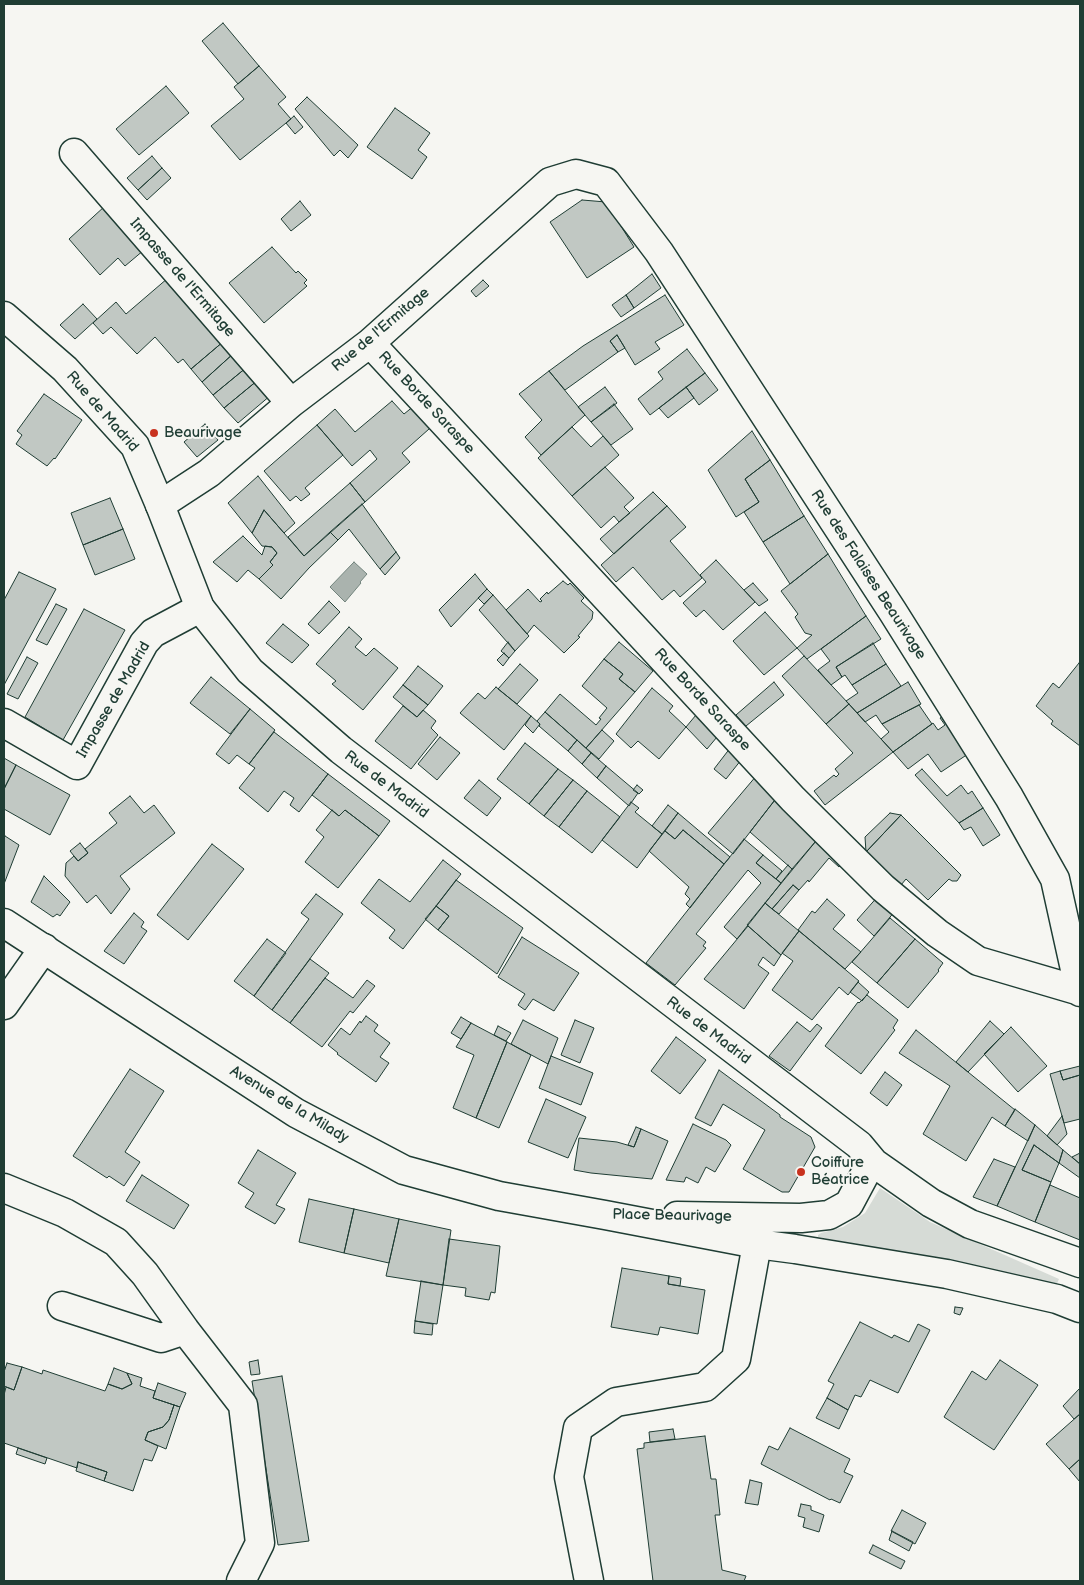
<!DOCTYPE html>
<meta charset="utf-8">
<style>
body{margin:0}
#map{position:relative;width:1084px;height:1585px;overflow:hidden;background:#f6f6f2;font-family:"Balsamiq Sans",sans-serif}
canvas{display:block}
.frame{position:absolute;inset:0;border:5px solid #1f3d34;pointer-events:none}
</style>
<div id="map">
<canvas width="1084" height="1585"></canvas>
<div class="frame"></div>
</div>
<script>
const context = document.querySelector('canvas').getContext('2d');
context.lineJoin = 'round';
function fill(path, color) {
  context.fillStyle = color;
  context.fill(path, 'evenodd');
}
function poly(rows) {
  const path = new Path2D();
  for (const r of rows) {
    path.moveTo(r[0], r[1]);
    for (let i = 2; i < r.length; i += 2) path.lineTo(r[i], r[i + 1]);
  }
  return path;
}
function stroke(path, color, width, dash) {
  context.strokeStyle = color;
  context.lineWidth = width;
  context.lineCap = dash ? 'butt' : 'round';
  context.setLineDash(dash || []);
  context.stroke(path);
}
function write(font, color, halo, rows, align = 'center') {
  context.font = font + ' "Balsamiq Sans",sans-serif';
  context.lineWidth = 4;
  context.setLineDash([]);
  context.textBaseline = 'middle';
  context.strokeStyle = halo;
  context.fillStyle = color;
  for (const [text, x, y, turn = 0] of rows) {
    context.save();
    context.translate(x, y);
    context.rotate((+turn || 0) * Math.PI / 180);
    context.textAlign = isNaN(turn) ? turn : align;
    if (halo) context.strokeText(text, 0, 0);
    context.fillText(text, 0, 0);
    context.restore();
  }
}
const green = poly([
 [880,1188,930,1222,1059,1279,1055,1288,930,1257,818,1237,818,1235,821,1233,843,1227,865,1213]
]);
const water = poly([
 [354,562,367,574,360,582,361,583,345,602,330,587,354,562]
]);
const building = poly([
 [223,23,259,66,238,84,202,41,223,23],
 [259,66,286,97,278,104,291,119,240,160,211,126,244,99,234,87,259,66],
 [166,86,189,113,139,155,116,129,166,86],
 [307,97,358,145,348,158,340,150,334,156,295,109,307,97],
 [395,108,430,133,418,150,427,157,412,179,367,147,395,108],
 [294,116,303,127,295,134,286,123,294,116],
 [152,156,162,168,138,190,127,178,152,156],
 [162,168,171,178,147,200,138,190,162,168],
 [582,200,606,202,634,247,587,278,550,222,582,200],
 [300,201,311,215,291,231,281,219,300,201],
 [105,206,144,250,125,266,118,258,100,275,69,239,105,206],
 [272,247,296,273,298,271,307,280,304,283,307,286,264,323,229,283,272,247],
 [652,274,661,288,634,308,626,295,652,274],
 [168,278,224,341,191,369,183,359,178,363,155,337,137,354,111,327,103,334,93,323,116,302,126,314,168,278],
 [483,280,489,286,476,297,471,291,483,280],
 [626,295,634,308,621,317,612,305,626,295],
 [665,295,684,325,655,342,660,349,635,365,617,335,610,341,618,352,565,390,549,371,583,346,665,295],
 [83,304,97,319,75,339,60,325,83,304],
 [617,335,625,348,618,352,610,341,617,335],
 [224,341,234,353,202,382,191,369,224,341],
 [687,349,705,373,650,415,638,399,663,379,658,372,687,349],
 [234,353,247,367,213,395,202,382,234,353],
 [247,367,258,380,224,408,213,395,247,367],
 [549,371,585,415,541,455,525,437,542,420,519,394,549,371],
 [705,373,718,390,699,405,686,387,705,373],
 [258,380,271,395,238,423,224,408,258,380],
 [605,387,617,403,591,422,578,407,605,387],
 [686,387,694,398,668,418,659,408,686,387],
 [44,394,82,420,55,459,54,458,47,466,16,444,22,435,17,431,44,394],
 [392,401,404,414,420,401,438,421,402,453,410,462,365,502,350,483,377,459,370,450,352,466,317,425,335,409,355,432,392,401],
 [614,404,633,429,611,445,591,422,614,404],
 [205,424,218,440,197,457,184,442,205,424],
 [317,425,343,455,305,488,310,494,301,501,296,496,290,501,264,471,317,425],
 [572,427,591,447,603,436,619,455,572,496,538,458,572,427],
 [752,431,770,460,745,479,759,502,736,517,708,470,752,431],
 [770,460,804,516,763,542,744,512,759,502,745,479,770,460],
 [605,467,634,498,624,507,630,513,619,522,614,516,601,528,572,496,605,467],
 [258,476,295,523,284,533,264,510,252,533,228,503,258,476],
 [350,483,365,502,304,556,288,537,350,483],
 [653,492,667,506,614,554,600,539,653,492],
 [110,498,123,529,83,545,71,513,110,498],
 [362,504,396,552,380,569,349,529,338,540,330,532,362,504],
 [667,506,686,527,670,541,702,578,680,597,674,590,662,600,633,567,616,582,601,565,667,506],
 [264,510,304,556,330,532,338,540,309,568,281,599,259,579,273,565,270,562,277,553,272,547,262,546,252,533,264,510],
 [804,516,828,554,790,584,763,542,804,516],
 [123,529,135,559,95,575,83,545,123,529],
 [243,536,262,555,265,546,272,547,277,553,270,562,273,565,259,579,248,570,237,582,213,562,243,536],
 [396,552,400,558,385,575,380,569,396,552],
 [828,554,866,616,807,659,797,648,812,635,805,633,795,617,798,614,781,591,828,554],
 [716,560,755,602,723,630,704,610,696,617,683,603,706,582,700,575,716,560],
 [19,572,56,589,4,685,4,600,19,572],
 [475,574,487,589,451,627,439,610,475,574],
 [563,581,568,585,570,583,584,598,581,601,593,612,592,619,578,636,580,637,564,653,534,625,527,634,506,610,528,589,540,602,542,601,540,599,547,592,548,594,563,581],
 [753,583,768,600,759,606,744,590,753,583],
 [487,589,493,595,484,604,478,598,487,589],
 [493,595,529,636,515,651,479,610,493,595],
 [329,601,340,612,319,634,308,624,329,601],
 [56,604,67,609,47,645,36,640,56,604],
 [84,609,125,630,63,740,25,717,84,609],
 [765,612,797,648,764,675,733,641,765,612],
 [866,616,881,639,836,667,842,677,831,685,818,670,830,661,821,649,866,616],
 [283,624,309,645,292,663,266,643,283,624],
 [349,627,362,639,355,647,366,656,374,648,398,668,363,710,332,684,336,681,316,664,349,627],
 [508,642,515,651,509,658,501,651,508,642],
 [619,642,653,671,635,692,619,679,623,674,604,659,619,642],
 [873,643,886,664,852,685,845,675,842,677,836,667,873,643],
 [504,653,509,658,503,666,497,660,504,653],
 [804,656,849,704,826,724,782,676,804,656],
 [27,657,38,663,18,699,7,694,27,657],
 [604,659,623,674,619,679,635,692,586,748,545,712,560,694,596,725,601,719,599,718,607,708,582,686,604,659],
 [1079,663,1080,663,1080,746,1051,724,1053,721,1036,706,1053,683,1059,688,1079,663],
 [520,664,538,680,517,704,498,689,520,664],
 [886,664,901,686,857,713,846,701,858,693,852,685,886,664],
 [418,666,443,686,428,705,403,685,418,666],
 [211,677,250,709,230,734,190,703,211,677],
 [774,682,784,695,746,726,736,715,774,682],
 [908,682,921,704,882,724,876,715,865,722,857,713,908,682],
 [403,685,428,705,417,717,393,697,403,685],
 [496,687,531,716,504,750,460,713,478,693,485,699,496,687],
 [652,688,673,706,669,711,686,727,659,759,638,741,631,748,616,734,652,688],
 [849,704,893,752,825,805,814,791,834,775,836,777,839,774,835,769,853,753,826,724,849,704],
 [919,705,932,724,893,752,881,739,889,732,882,724,919,705],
 [403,706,417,717,423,710,436,721,431,728,438,735,411,769,375,741,403,706],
 [250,709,275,730,249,764,237,755,229,764,216,754,250,709],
 [701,709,722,731,707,749,686,727,701,709],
 [545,712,577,740,568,751,539,726,540,724,537,721,545,712],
 [950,712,974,750,941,772,928,754,908,769,893,752,933,723,938,730,945,725,940,718,950,712],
 [531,716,540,724,533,733,525,725,531,716],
 [602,730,614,741,599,759,586,748,602,730],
 [274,732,328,774,299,812,290,805,294,798,284,791,268,812,239,788,255,768,249,764,274,732],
 [440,737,460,753,437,780,418,764,440,737],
 [577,740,591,753,582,764,568,751,577,740],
 [525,743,558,769,529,804,497,779,525,743],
 [734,743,745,755,726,779,714,769,734,743],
 [591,753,606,766,597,778,582,764,591,753],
 [4,758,16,765,4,789,4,758],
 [16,765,70,795,50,835,4,809,4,789,16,765],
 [606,766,638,793,629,806,597,778,606,766],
 [558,769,573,780,544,816,529,804,558,769],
 [922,769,947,796,961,785,968,794,972,791,983,808,959,823,915,775,922,769],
 [328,774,390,821,379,836,345,810,339,816,312,795,328,774],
 [757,775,778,796,733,854,708,833,757,775],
 [479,780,501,798,487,816,464,798,479,780],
 [573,780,587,791,559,827,544,816,573,780],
 [637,785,643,790,639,794,633,790,637,785],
 [587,791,620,817,592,853,559,827,587,791],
 [130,796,144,813,154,805,175,833,120,876,130,889,111,914,96,895,87,903,65,876,66,863,74,856,78,861,88,853,85,849,117,823,109,813,130,796],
 [778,796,821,835,792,869,750,832,778,796],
 [631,802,639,808,635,812,662,834,637,868,602,840,631,802],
 [668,805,678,813,662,834,652,826,668,805],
 [983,808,1000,835,983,846,971,827,964,830,959,823,983,808],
 [332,810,339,816,345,810,379,836,338,888,305,862,324,837,316,830,332,810],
 [678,813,730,857,724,864,683,830,675,839,665,831,678,813],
 [890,813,901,815,866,852,865,837,890,813],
 [901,815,961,875,957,881,952,881,949,879,928,900,906,879,901,885,866,852,901,815],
 [683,830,724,864,690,908,686,904,690,899,685,894,689,887,649,851,665,831,675,839,683,830],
 [821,835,845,860,839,867,829,858,809,882,808,880,799,890,793,885,772,909,765,903,821,835],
 [5,836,19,845,4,884,4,837,5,836],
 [744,839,763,855,756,863,781,883,737,939,724,927,761,883,748,870,696,934,706,942,703,946,706,948,675,985,646,963,744,839],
 [80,843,88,853,78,861,70,851,80,843],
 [212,844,244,869,188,940,157,915,212,844],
 [763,855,782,871,776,879,756,863,763,855],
 [443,860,461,874,403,949,389,938,395,930,361,903,379,879,410,902,443,860],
 [788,865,792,869,781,883,776,879,788,865],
 [44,876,70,902,60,916,57,914,53,917,31,902,44,876],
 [456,880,523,928,497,974,438,930,449,916,436,906,456,880],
 [793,885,799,890,779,914,772,909,793,885],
 [316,894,343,914,272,1010,254,996,309,919,301,913,316,894],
 [880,894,896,910,874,936,857,920,880,894],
 [827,899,845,915,833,929,861,952,845,969,798,930,812,911,815,913,827,899],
 [765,903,799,931,781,955,747,925,765,903],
 [436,906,449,916,438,930,425,919,436,906],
 [134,913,144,922,141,927,147,931,124,964,104,951,134,913],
 [890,918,915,939,877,983,852,962,890,918],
 [748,926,781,955,774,966,763,957,758,965,769,973,744,1009,704,979,748,926],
 [799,931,859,981,848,995,839,987,812,1020,772,990,793,961,782,953,799,931],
 [522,937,579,973,554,1011,533,999,525,1010,518,1005,525,994,498,977,522,937],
 [267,939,286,953,254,996,234,981,267,939],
 [915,939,943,963,938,970,939,971,908,1008,877,983,915,939],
 [310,959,329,973,290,1023,272,1010,310,959],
 [325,978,353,998,367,980,375,986,353,1013,350,1011,322,1047,290,1023,325,978],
 [858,982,869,992,862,1001,850,992,858,982],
 [867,995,898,1020,893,1028,895,1030,861,1074,825,1046,858,1002,859,1003,867,995],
 [366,1016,378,1025,374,1031,390,1043,380,1057,389,1063,376,1082,337,1054,338,1053,328,1045,341,1028,350,1035,360,1021,361,1023,366,1016],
 [461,1017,471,1023,461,1039,451,1033,461,1017],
 [523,1020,558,1038,548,1064,511,1044,523,1020],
 [575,1020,594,1028,580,1063,561,1055,575,1020],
 [990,1021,1004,1034,968,1072,956,1062,990,1021],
 [797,1022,810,1032,817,1024,822,1028,790,1071,769,1056,797,1022],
 [471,1023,507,1042,476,1118,453,1108,474,1055,456,1047,471,1023],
 [498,1026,511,1033,506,1041,494,1035,498,1026],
 [1011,1027,1047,1066,1018,1092,984,1054,1011,1027],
 [916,1030,1015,1110,1005,1126,992,1117,966,1161,923,1134,950,1086,899,1053,916,1030],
 [676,1037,706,1060,680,1094,651,1071,676,1037],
 [507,1042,531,1055,499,1128,476,1118,507,1042],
 [551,1056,593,1073,581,1105,539,1088,551,1056],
 [1080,1066,1080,1075,1063,1080,1060,1071,1080,1066],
 [130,1069,164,1091,125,1152,140,1162,124,1186,109,1176,107,1178,73,1156,130,1069],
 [719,1070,780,1115,780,1117,811,1137,815,1147,789,1192,782,1192,743,1169,765,1130,723,1104,711,1126,695,1118,719,1070],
 [1060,1071,1063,1080,1080,1075,1080,1119,1064,1123,1050,1074,1060,1071],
 [885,1072,902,1085,887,1106,870,1093,885,1072],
 [546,1099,586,1117,568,1158,528,1142,546,1099],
 [1015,1109,1035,1125,1028,1141,1005,1126,1015,1109],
 [1062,1116,1067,1134,1057,1145,1047,1136,1062,1116],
 [693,1124,726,1140,731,1145,715,1172,706,1167,698,1183,686,1177,684,1182,666,1180,693,1124],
 [1035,1125,1063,1150,1059,1163,1034,1145,1022,1170,1051,1182,1035,1222,997,1206,1035,1125],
 [636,1127,641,1129,634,1147,628,1145,636,1127],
 [641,1129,668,1141,652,1179,591,1173,574,1170,579,1138,617,1142,634,1147,641,1129],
 [1034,1145,1059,1163,1051,1182,1022,1170,1034,1145],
 [258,1150,296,1173,276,1205,285,1209,275,1224,245,1207,254,1193,238,1183,258,1150],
 [1063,1150,1080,1164,1080,1178,1059,1163,1063,1150],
 [1080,1153,1080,1164,1072,1157,1080,1153],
 [994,1159,1015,1167,997,1206,973,1197,994,1159],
 [142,1175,189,1205,174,1229,126,1201,142,1175],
 [1050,1185,1080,1198,1080,1240,1035,1222,1050,1185],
 [309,1199,354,1209,344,1253,299,1242,309,1199],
 [354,1209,399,1219,389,1263,344,1253,354,1209],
 [399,1219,451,1230,443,1285,386,1276,399,1219],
 [449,1239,500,1246,495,1293,491,1292,489,1300,465,1296,466,1288,443,1285,449,1239],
 [622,1268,669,1276,668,1284,705,1290,698,1334,660,1327,658,1335,611,1327,622,1268],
 [669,1276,681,1278,680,1286,668,1284,669,1276],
 [421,1281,443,1285,437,1324,415,1321,421,1281],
 [955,1307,963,1308,960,1315,954,1313,955,1307],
 [415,1321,433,1324,432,1335,414,1333,415,1321],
 [860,1322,892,1338,894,1335,909,1342,918,1324,930,1330,898,1393,870,1380,861,1397,855,1395,848,1410,827,1398,834,1384,828,1381,860,1322],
 [258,1360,260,1374,251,1375,249,1362,258,1360],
 [1000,1360,1038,1385,994,1450,944,1417,972,1371,986,1380,1000,1360],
 [7,1363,22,1367,14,1390,4,1386,4,1372,7,1363],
 [22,1367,42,1374,43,1370,105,1391,108,1384,122,1389,132,1384,127,1373,142,1378,140,1386,155,1391,153,1398,174,1405,169,1420,163,1427,148,1432,145,1440,158,1446,152,1461,144,1459,133,1491,104,1481,107,1472,78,1462,77,1468,4,1443,4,1395,6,1387,14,1390,22,1367],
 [114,1368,127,1373,132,1384,122,1389,108,1384,114,1368],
 [282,1376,309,1541,278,1545,252,1381,282,1376],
 [158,1383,186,1393,180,1407,153,1398,158,1383],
 [1080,1388,1080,1414,1074,1419,1063,1406,1080,1388],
 [827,1398,848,1410,839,1429,816,1418,827,1398],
 [174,1405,180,1407,166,1449,145,1440,148,1432,163,1427,169,1420,174,1405],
 [1080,1414,1080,1459,1069,1469,1046,1444,1080,1414],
 [790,1428,850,1459,844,1472,853,1476,840,1503,831,1499,830,1500,761,1464,769,1446,778,1450,790,1428],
 [673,1429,675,1439,650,1442,649,1432,673,1429],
 [705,1436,711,1479,716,1479,720,1515,715,1515,722,1570,746,1576,744,1581,653,1581,637,1449,644,1448,644,1443,705,1436],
 [18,1448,47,1458,45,1464,16,1454,18,1448],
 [1080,1459,1080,1482,1069,1469,1080,1459],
 [78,1462,107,1472,104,1481,76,1471,78,1462],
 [750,1480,762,1483,758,1505,745,1503,750,1480],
 [801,1504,811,1506,811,1510,824,1515,819,1532,803,1527,805,1518,798,1516,801,1504],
 [902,1510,926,1523,915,1544,891,1531,902,1510],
 [892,1531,913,1542,909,1551,889,1540,892,1531],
 [873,1545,905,1561,901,1569,869,1553,873,1545]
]);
const minor = poly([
 [74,153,291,403],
 [370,343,793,799,883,888,937,933,978,961,1080,991],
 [160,505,209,473,291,403,370,343,550,182,576,174,606,182,659,252,893,612,1009,797,1055,879,1080,992],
 [4,723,77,765,144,643,153,633,200,608],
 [4,1005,44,948],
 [4,1188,65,1213,116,1242,145,1274,185,1330,243,1405,260,1543,241,1581],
 [62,1306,161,1338,185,1330],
 [589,1581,569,1477,578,1428,616,1402,705,1387,736,1359,757,1244]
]);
const major = poly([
 [4,316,65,369,135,446,160,505,200,608,250,671,341,750,859,1145,874,1163,931,1203,970,1224,1080,1263],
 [4,923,296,1113,404,1170,499,1196,605,1215,757,1244,795,1249,947,1274,1057,1299,1080,1308],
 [677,1216,801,1218,829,1215,849,1204,865,1174,874,1163]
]);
const markers = [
 [154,433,5,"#c8321e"],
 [801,1172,5,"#c8321e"]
];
const streetNames = [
 ["Impasse de l'Ermitage",182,278,49],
 ["Rue de l'Ermitage",381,330,-40],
 ["Rue Borde Saraspe",426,403,47],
 ["Rue de Madrid",102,412,49],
 ["Rue des Falaises Beaurivage",868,575,57],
 ["Impasse de Madrid",114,700,-60],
 ["Rue Borde Saraspe",702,700,47],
 ["Rue de Madrid",386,785,37],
 ["Rue de Madrid",708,1031,37],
 ["Avenue de la Milady",289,1105,31],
 ["Place Beaurivage",672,1216,1]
];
const poiNames = [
 ["Beaurivage",164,433],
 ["Coiffure",811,1163],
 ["Béatrice",811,1180]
];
fill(green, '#d6dbd6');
fill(water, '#aab3ae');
stroke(water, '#72847d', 1);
fill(building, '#c1c8c3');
stroke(building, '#1f3d34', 1);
stroke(minor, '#1f3d34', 31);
stroke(major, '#1f3d34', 31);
stroke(minor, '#f6f6f2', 28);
stroke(major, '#f6f6f2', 28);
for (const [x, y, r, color] of markers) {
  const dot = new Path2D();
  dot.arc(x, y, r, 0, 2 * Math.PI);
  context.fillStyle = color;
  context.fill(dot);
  stroke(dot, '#f6f6f2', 2);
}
write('15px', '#1f3d34', '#f6f6f2', streetNames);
write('15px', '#1f3d34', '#f6f6f2', poiNames, 'left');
</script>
